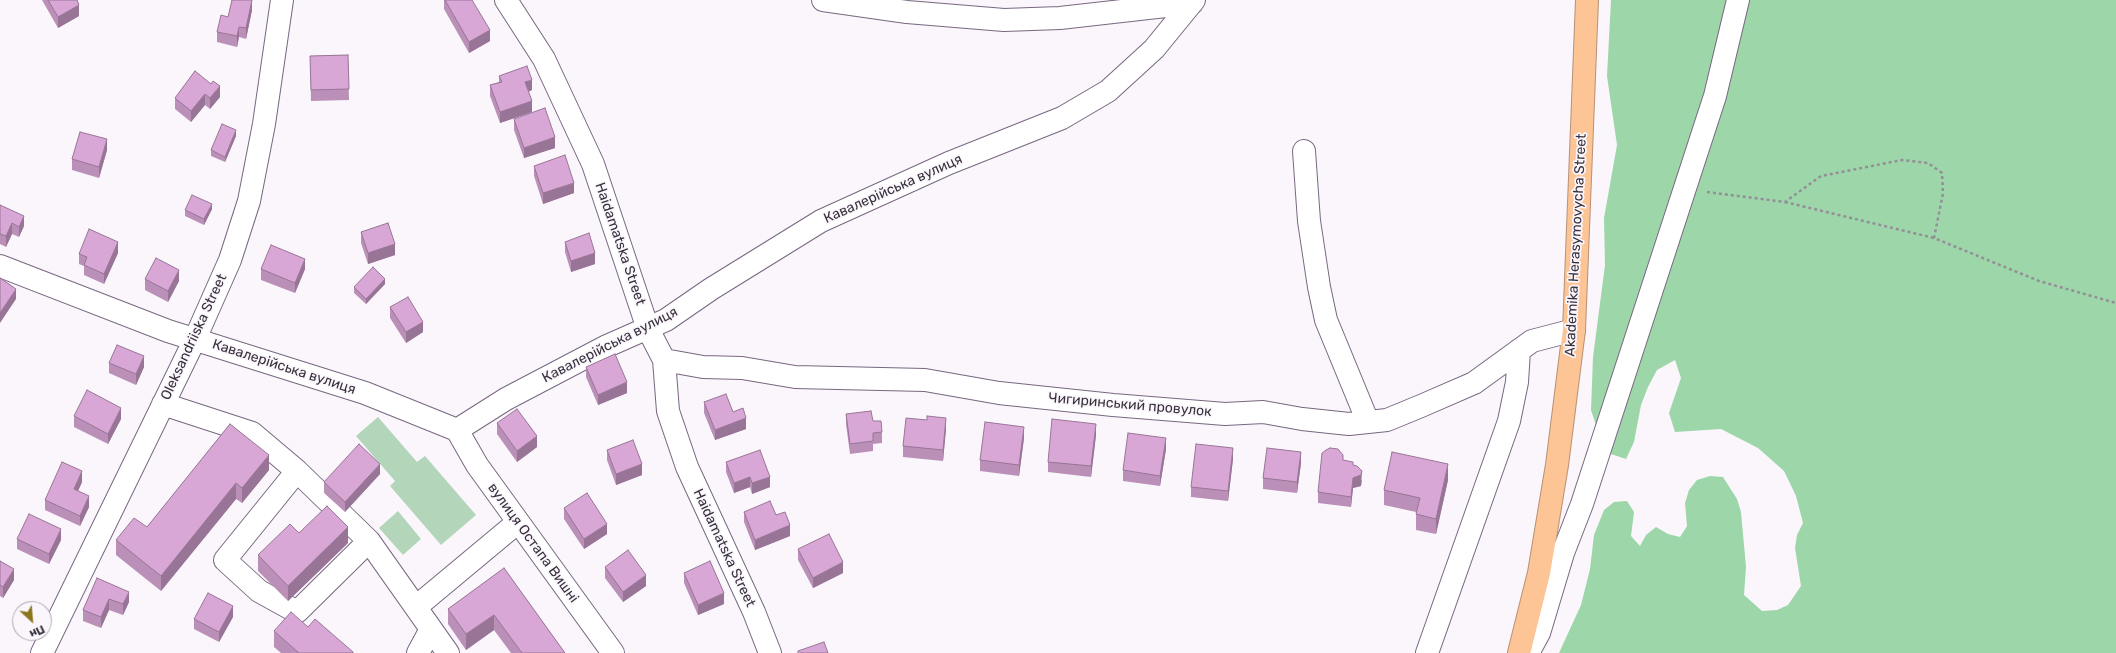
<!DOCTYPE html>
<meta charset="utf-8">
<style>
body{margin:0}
#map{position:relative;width:2116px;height:653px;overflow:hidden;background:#faf6fc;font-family:Rubik,sans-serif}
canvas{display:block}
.north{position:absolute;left:12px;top:601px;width:40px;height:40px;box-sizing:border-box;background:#faf6fc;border:1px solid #aca7af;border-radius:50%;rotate:154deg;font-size:11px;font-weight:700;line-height:16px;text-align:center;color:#38313c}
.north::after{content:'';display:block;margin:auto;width:14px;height:18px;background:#8c771c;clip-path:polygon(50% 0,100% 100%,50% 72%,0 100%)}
</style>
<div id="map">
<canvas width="2116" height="653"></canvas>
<div class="north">Пн</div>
</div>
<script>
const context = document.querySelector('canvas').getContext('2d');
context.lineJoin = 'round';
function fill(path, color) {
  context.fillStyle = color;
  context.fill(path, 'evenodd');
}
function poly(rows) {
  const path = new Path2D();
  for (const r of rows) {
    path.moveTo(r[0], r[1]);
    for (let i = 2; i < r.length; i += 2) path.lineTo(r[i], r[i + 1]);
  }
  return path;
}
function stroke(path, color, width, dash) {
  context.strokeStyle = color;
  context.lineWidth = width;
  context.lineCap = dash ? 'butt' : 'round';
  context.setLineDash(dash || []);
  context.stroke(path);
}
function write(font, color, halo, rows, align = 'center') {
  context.font = font + ' Rubik,sans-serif';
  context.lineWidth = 3.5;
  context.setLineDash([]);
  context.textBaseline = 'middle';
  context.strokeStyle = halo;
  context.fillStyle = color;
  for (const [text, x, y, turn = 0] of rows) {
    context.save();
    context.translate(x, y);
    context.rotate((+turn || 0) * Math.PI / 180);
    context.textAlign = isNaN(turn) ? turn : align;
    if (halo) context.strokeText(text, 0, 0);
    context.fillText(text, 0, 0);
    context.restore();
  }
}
const green = poly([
 [378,417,417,462,425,456,476,515,441,545,390,486,395,481,356,436],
 [398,511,421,539,403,555,379,528]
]);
const forest = poly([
 [1611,0,2116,0,2116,653,1559,653,1581,605,1590,569,1594,535,1604,510,1614,502,1627,501,1634,512,1631,536,1640,546,1646,535,1656,527,1668,534,1680,537,1687,526,1685,503,1689,490,1697,480,1710,476,1723,477,1737,499,1741,512,1746,567,1744,595,1762,611,1777,610,1788,605,1801,586,1795,548,1797,535,1803,523,1796,496,1784,471,1758,448,1721,429,1675,432,1669,413,1681,378,1675,360,1657,370,1648,387,1641,405,1634,442,1626,459,1605,452,1591,410,1593,357,1605,265,1604,218,1617,145,1607,76]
]);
const path = poly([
 [1707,192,1785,202,1821,176,1902,160,1928,163,1942,173,1943,193,1934,238,2039,281,2116,303],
 [1785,202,1934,238]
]);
const minor = poly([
 [506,0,544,59,593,164,648,329,664,360,668,411,687,467,754,612,770,653],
 [823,0,907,12,1004,20,1060,18,1192,3],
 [1304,151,1309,221,1319,287,1326,320,1368,422],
 [0,266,168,331,365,393,457,430,506,399,607,346,666,320,711,289,821,221,949,163,1062,118,1108,91,1154,49,1194,0],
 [664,360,703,367,742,368,795,377,925,380,999,393,1113,405,1225,414,1263,412,1302,419,1349,424,1387,420,1421,406,1474,383,1532,341,1574,330],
 [163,404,252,433,297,471,225,560,259,591,297,612,369,541,297,471],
 [457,430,477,465,613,653],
 [369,541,448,653],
 [416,607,518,522],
 [42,653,195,339,230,260,249,201,264,124,282,0],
 [418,653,431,629],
 [1427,653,1509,421,1517,382,1519,350],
 [1528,653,1539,633,1563,553,1582,504,1715,96,1738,0]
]);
const highway = poly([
 [1519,653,1539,573,1557,465,1574,330,1587,0]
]);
const wall = poly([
 [42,0,77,0,79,16,58,28],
 [444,0,472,0,490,41,469,53,444,9],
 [252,10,246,39,239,37,237,47,217,42,217,32,228,17],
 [348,55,349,100,311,101,310,56],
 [195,71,220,97,210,109,205,105,191,122,175,109,175,98],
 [499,76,532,90,528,92,532,112,500,123,490,96,490,85,499,82],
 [514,119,555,148,524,158,514,130],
 [236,136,225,162,211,156,211,150],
 [107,150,99,178,72,170,72,159],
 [534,166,574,193,543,204,534,176],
 [0,205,24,226,19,237,12,234,6,247,0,244],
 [212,209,204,225,185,216,185,210],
 [361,232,395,255,368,264,361,243],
 [565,242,595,264,571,272,565,252],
 [118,253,104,284,84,275,84,266,79,264,79,254],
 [261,269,305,269,295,293,261,280],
 [145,279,179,281,168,302,145,290],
 [385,284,366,304,354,293,354,287],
 [390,307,423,332,406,343,390,318],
 [109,363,144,367,136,385,109,373],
 [586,367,627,393,598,405,586,377],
 [704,402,733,412,746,429,715,440,704,413],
 [846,414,873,421,882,432,882,443,873,444,873,451,850,454,846,424],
 [74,416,121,419,108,444,74,427],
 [927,420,946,429,943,461,903,457,903,446],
 [497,423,537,447,517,462,497,434],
 [230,424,269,470,242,503,236,499,161,591,116,555,116,540,147,527],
 [1096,435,1091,477,1048,472,1048,462],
 [1024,438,1019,476,980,471,980,460],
 [1166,449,1160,486,1123,481,1123,470],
 [607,450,642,475,616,485,607,460],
 [1233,459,1228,501,1191,497,1191,487],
 [1343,460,1353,465,1362,481,1361,486,1353,488,1351,507,1318,503,1318,492],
 [726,462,770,487,752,494,750,487,734,493,726,472],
 [1301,463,1297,493,1263,489,1263,478],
 [380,474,345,512,324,493,324,482],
 [1448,480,1436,534,1416,530,1416,512,1384,505,1384,490],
 [82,482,78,491,89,507,80,526,45,510,45,500],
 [564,508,607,534,584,549,564,519],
 [744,512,776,515,790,536,755,550,744,522],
 [17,539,61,540,49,564,17,549],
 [348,543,288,601,258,571,258,555],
 [798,549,843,573,813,588,798,560],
 [0,561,14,580,3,598,0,596],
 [605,567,646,586,623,602,605,578],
 [504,568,565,653,511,653,494,630,466,650,448,624,448,609],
 [684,573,724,604,698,615,684,583],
 [97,578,129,602,123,615,109,610,101,628,83,621,83,610],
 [233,617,219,642,194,629,194,619],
 [308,627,353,653,281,653,274,647,274,631]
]);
const shadedWall = poly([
 [252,0,252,10,246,39,246,28],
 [79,5,79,16,58,28,58,17],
 [239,27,239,37,237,47,237,36],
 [490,30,490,41,469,53,469,42],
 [532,80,532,90,525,93,525,82],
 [220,86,220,97,210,109,210,98],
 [205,94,205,105,191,122,191,111],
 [532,101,532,112,500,123,500,112],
 [236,130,236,136,225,162,225,157],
 [555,137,555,148,524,158,524,148],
 [107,139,107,150,99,178,99,167],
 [574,183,574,193,543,204,543,193],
 [212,204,212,209,204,225,204,219],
 [24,216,24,226,19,237,19,227],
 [12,223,12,234,6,247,6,236],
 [118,242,118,253,104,284,104,274],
 [395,244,395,255,368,264,368,253],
 [595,253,595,264,571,272,571,261],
 [305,259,305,269,295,293,295,283],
 [179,270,179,281,168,302,168,291],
 [385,279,385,284,366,304,366,299],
 [16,289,16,299,0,323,0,313],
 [423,322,423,332,406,343,406,332],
 [144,356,144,367,136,385,136,374],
 [627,382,627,393,598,405,598,395],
 [121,408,121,419,108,444,108,434],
 [746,418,746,429,715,440,715,430],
 [946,418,946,429,943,461,943,450],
 [1096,424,1096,435,1091,477,1091,466],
 [1024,427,1024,438,1019,476,1019,465],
 [537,436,537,447,517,462,517,451],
 [1166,438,1166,449,1160,486,1160,476],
 [1233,448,1233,459,1228,501,1228,491],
 [1301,452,1301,463,1297,493,1297,482],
 [269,455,269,470,242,503,242,488],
 [380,464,380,474,345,512,345,502],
 [642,464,642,475,616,485,616,474],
 [1448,464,1448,480,1436,534,1436,519],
 [82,471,82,482,74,500,74,489],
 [1362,471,1361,486,1353,488,1351,507,1351,497,1353,478],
 [750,477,750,487,734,493,734,483],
 [770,477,770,487,752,494,752,483],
 [236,483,236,499,161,591,161,576],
 [89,496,89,507,80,526,80,516],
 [607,524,607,534,584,549,584,539],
 [790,525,790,536,755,550,755,540],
 [348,527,348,543,288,601,288,586],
 [61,529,61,540,49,564,49,554],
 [843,562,843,573,813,588,813,578],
 [14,569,14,580,3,598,3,587],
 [646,575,646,586,623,602,623,592],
 [129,592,129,602,123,615,123,604],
 [724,593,724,604,698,615,698,605],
 [109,599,109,610,101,628,101,617],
 [233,606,233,617,219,642,219,632],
 [494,615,494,630,466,650,466,634]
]);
const building = poly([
 [48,0,77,0,79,5,58,17,48,0],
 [232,0,252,0,246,28,239,27,237,36,217,32,221,15,228,17,232,0],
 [445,0,472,0,490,30,469,42,445,0],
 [348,55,349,89,311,90,310,56,348,55],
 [527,66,532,80,525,82,532,101,500,112,490,85,502,82,499,76,527,66],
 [195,71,211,84,213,81,220,86,210,98,205,94,191,111,175,98,195,71],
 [545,108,555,137,524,148,514,119,545,108],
 [222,124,236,130,225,157,211,150,222,124],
 [80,132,107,139,99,167,72,159,80,132],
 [565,155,574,183,543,193,534,166,565,155],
 [192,195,212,204,204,219,185,210,192,195],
 [0,205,24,216,19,227,12,223,6,236,0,234,0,205],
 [388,223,395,244,368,253,361,232,388,223],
 [89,229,118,242,104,274,84,265,87,257,79,254,89,229],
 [589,233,595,253,571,261,565,242,589,233],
 [271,245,305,259,295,283,261,269,271,245],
 [156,258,179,270,168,291,145,279,156,258],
 [373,267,385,279,366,299,354,287,373,267],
 [0,278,16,289,0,313,0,278],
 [408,297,423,322,406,332,390,307,408,297],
 [117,345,144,356,136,374,109,363,117,345],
 [615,354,627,382,598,395,586,367,615,354],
 [87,390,121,408,108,434,74,416,87,390],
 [726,394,733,412,743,408,746,418,715,430,704,402,726,394],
 [517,409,537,436,517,451,497,423,517,409],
 [871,411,873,421,881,421,882,432,873,433,873,441,850,444,846,414,871,411],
 [927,416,946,418,943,450,903,446,906,418,927,420,927,416],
 [1052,419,1096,424,1091,466,1048,462,1052,419],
 [985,422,1024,427,1019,465,980,460,985,422],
 [230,424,269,455,242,488,236,483,161,576,116,540,134,518,147,527,230,424],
 [1128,433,1166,438,1160,476,1123,470,1128,433],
 [633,440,642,464,616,474,607,450,633,440],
 [359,444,380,464,345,502,324,482,359,444],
 [1196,444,1233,448,1228,491,1191,487,1196,444],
 [1267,448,1301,452,1297,482,1263,478,1267,448],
 [1330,448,1338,449,1343,455,1343,460,1353,462,1353,465,1357,466,1362,471,1361,475,1353,478,1351,497,1318,492,1322,453,1326,450,1330,448],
 [760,450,770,477,752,483,750,477,734,483,726,462,760,450],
 [1392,452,1448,464,1436,519,1416,514,1420,498,1384,490,1392,452],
 [62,462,82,471,74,489,89,496,80,516,45,500,62,462],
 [587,493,607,524,584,539,564,508,587,493],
 [770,501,776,515,785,512,790,525,755,540,744,512,770,501],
 [327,506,348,527,288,586,258,555,290,524,299,533,327,506],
 [29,514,61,529,49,554,17,539,29,514],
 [829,534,843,562,813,578,798,549,829,534],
 [628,550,646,575,623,592,605,567,628,550],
 [0,561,14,569,3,587,0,585,0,561],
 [710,561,724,593,698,605,684,573,710,561],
 [504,568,565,653,522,653,494,615,466,634,448,609,504,568],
 [97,578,129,592,123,604,109,599,101,617,83,610,97,578],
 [208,593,233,606,219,632,194,619,208,593],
 [291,612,308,627,315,619,353,652,353,653,299,653,274,631,291,612],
 [824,642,828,653,798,653,798,651,824,642]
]);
const streetNames = [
 ["Кавалерійська вулиця",893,189,-24],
 ["Haidamatska Street",620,244,71],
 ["Akademika Herasymovycha Street",1576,245,-87],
 ["Oleksandriiska Street",194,337,-65],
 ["Кавалерійська вулиця",610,345,-27],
 ["Кавалерійська вулиця",284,367,18],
 ["Чигиринський провулок",1130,405,5],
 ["вулиця Остапа Вишні",533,543,54],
 ["Haidamatska Street",724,548,65]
];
fill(green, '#b3d6ba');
fill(forest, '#9dd6a9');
stroke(minor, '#786780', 24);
stroke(highway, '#b89176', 24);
stroke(path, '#948e97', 2.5, [3, 3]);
stroke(minor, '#fff', 22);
stroke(highway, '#fdc496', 22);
fill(wall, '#bb90b8');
fill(shadedWall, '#987596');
fill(building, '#d9a7d6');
stroke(building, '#987596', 1);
write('14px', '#38313c', '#faf6fc', streetNames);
</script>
